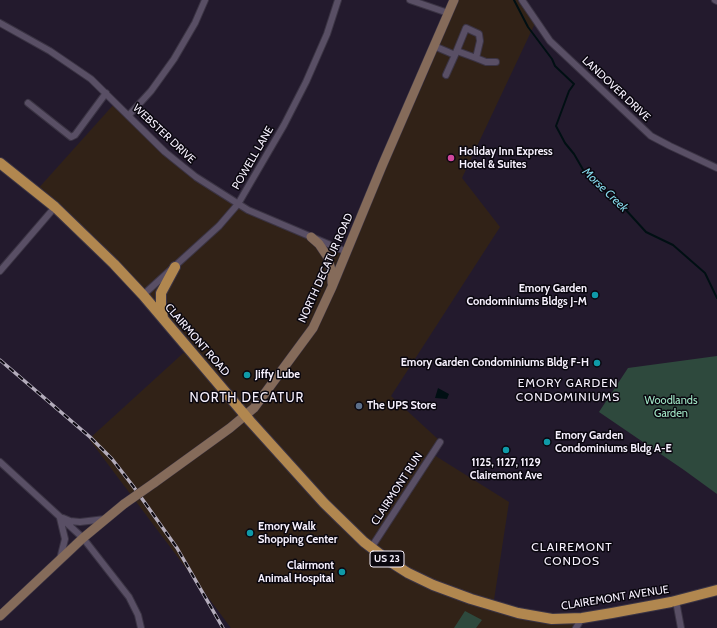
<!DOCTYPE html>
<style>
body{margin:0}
canvas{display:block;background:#231a2d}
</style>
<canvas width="717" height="628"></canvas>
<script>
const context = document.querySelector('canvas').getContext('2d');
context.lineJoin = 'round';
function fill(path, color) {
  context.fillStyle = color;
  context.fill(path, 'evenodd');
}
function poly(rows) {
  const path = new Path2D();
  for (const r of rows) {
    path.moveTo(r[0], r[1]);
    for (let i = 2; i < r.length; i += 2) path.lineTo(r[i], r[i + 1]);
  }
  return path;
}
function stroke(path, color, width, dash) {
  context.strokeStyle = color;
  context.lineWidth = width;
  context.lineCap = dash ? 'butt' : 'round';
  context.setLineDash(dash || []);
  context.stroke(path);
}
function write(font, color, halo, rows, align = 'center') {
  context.font = font + ' Cabin,sans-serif';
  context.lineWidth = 3;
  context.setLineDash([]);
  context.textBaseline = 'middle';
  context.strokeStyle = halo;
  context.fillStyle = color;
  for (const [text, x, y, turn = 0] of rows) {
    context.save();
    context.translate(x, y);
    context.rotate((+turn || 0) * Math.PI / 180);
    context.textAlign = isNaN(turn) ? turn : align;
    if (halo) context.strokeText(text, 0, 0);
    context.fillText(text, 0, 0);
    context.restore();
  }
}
const commercial = poly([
 [455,0,526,0,537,19,462,178,500,227,391,396,440,441,434,455,509,502,494,600,535,614,582,618,576,628,231,628,89,439,191,346,36,191,115,103,167,152,238,205,347,252,428,73]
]);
const green = poly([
 [717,356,717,494,684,470,599,412,628,368],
 [465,611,482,620,476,628,454,628]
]);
const water = poly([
 [438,388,449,394,447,399,435,398]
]);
const stream = poly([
 [514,0,528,27,552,59,555,66,574,84,569,91,556,126,565,143,574,154,585,173,625,209,646,232,673,245,705,273,717,298]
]);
const minor = poly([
 [410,0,448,13],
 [522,0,550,41,651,136,670,146,717,168],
 [715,0,717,1],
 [0,23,50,51,91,79,165,152,196,177,248,210,347,252],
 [434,46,455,55,466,28,479,34,480,41,476,58,486,62,496,62],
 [457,51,476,58],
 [446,75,455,55],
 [28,103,71,137,75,135,106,93],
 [129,115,151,91,174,59,195,23,205,0],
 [0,271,55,207],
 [143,295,219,226,238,204,284,125,306,82,327,34,338,0],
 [0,462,83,538,129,597,138,615,141,628],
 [63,518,70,521,80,522,105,519],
 [371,548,440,442],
 [60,559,65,539,60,518],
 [676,601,681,628],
 [576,628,582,618]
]);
const secondary = poly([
 [311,237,319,244,327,256,332,273,332,283],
 [154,483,230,428,254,408,313,328,332,287,382,166,454,0],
 [0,616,83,538,124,504]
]);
const primary = poly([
 [0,163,55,207,114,264,143,295,250,421,324,503,364,542,389,561,408,573,433,585,471,599,518,613,552,619,582,618,612,613,671,602,717,590],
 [163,318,161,305,161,293,175,267]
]);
const rail = poly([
 [0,360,90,437,112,459,133,486,177,548,223,628]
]);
const secondaryBridge = poly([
 [124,504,154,483]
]);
const markers = [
 [451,158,4,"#d1479c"],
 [595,295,4,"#0f9aa8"],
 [597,363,4,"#0f9aa8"],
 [247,375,4,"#0f9aa8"],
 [359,406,4,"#5c6f8a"],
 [547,442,4,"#0f9aa8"],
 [506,450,4,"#0f9aa8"],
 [250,533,4,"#0f9aa8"],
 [342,572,4,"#0f9aa8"]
];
const shields = [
 [387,559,34]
];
const shieldNames = [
 ["US 23",387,559]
];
const streetNames = [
 ["LANDOVER DRIVE",616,89,43],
 ["WEBSTER DRIVE",164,134,43],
 ["POWELL LANE",253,158,-60],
 ["NORTH DECATUR ROAD",326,268,-66],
 ["CLAIRMONT ROAD",197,340,49],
 ["CLAIRMONT RUN",397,489,-57],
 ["CLAIREMONT AVENUE",615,598,-9]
];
const poiNames = [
 ["Holiday Inn Express",459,152],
 ["Hotel & Suites",459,165],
 ["Emory Garden",587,289,"right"],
 ["Condominiums Bldgs J-M",587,302,"right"],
 ["Emory Garden Condominiums Bldg F-H",589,363,"right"],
 ["Jiffy Lube",255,375],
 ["The UPS Store",367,406],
 ["Emory Garden",555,436],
 ["Condominiums Bldg A-E",555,449],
 ["1125, 1127, 1129",506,463,"center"],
 ["Clairemont Ave",506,476,"center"],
 ["Emory Walk",258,527],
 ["Shopping Center",258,540],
 ["Clairmont",334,566,"right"],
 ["Animal Hospital",334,579,"right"]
];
const parkNames = [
 ["Woodlands",671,401],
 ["Garden",671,414]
];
const waterNames = [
 ["Morse Creek",605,190,44]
];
const neighbourhoodNames = [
 ["EMORY GARDEN",568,383],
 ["CONDOMINIUMS",568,397],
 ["CLAIREMONT",572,547],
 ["CONDOS",572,561]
];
const quarterNames = [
 ["NORTH DECATUR",247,398]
];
fill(commercial, '#312217');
fill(green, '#2e493d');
fill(water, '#000f13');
stroke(stream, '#000f13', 2);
stroke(minor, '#3b3444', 8);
stroke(secondary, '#3b3444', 10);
stroke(primary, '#3b3444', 12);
stroke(minor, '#594f65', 6);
stroke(secondary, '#856b5a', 9);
stroke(primary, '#b1874f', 10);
stroke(rail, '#b3acbb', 3.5);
stroke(rail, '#0a070f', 2, [6]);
stroke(secondaryBridge, '#3b3444', 10, []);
stroke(secondaryBridge, '#856b5a', 9);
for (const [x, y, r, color] of markers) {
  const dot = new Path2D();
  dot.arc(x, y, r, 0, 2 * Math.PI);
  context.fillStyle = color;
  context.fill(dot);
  stroke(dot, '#0a070f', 1.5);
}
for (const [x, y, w] of shields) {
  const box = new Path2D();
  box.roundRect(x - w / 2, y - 8, w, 16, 3);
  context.fillStyle = '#0a070f';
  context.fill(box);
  stroke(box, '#f7f1fe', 1);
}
write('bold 10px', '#f7f1fe', null, shieldNames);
write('11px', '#f7f1fe', '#0a070f', streetNames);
write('bold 11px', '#f7f1fe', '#0a070f', poiNames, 'left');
write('11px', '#a2e8c7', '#0a070f', parkNames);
write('italic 12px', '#84d6e8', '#0a070f', waterNames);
context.letterSpacing = '1px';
write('12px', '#f7f1fe', '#0a070f', neighbourhoodNames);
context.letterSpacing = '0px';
context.letterSpacing = '1px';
write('13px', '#f7f1fe', '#0a070f', quarterNames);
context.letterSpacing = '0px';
</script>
